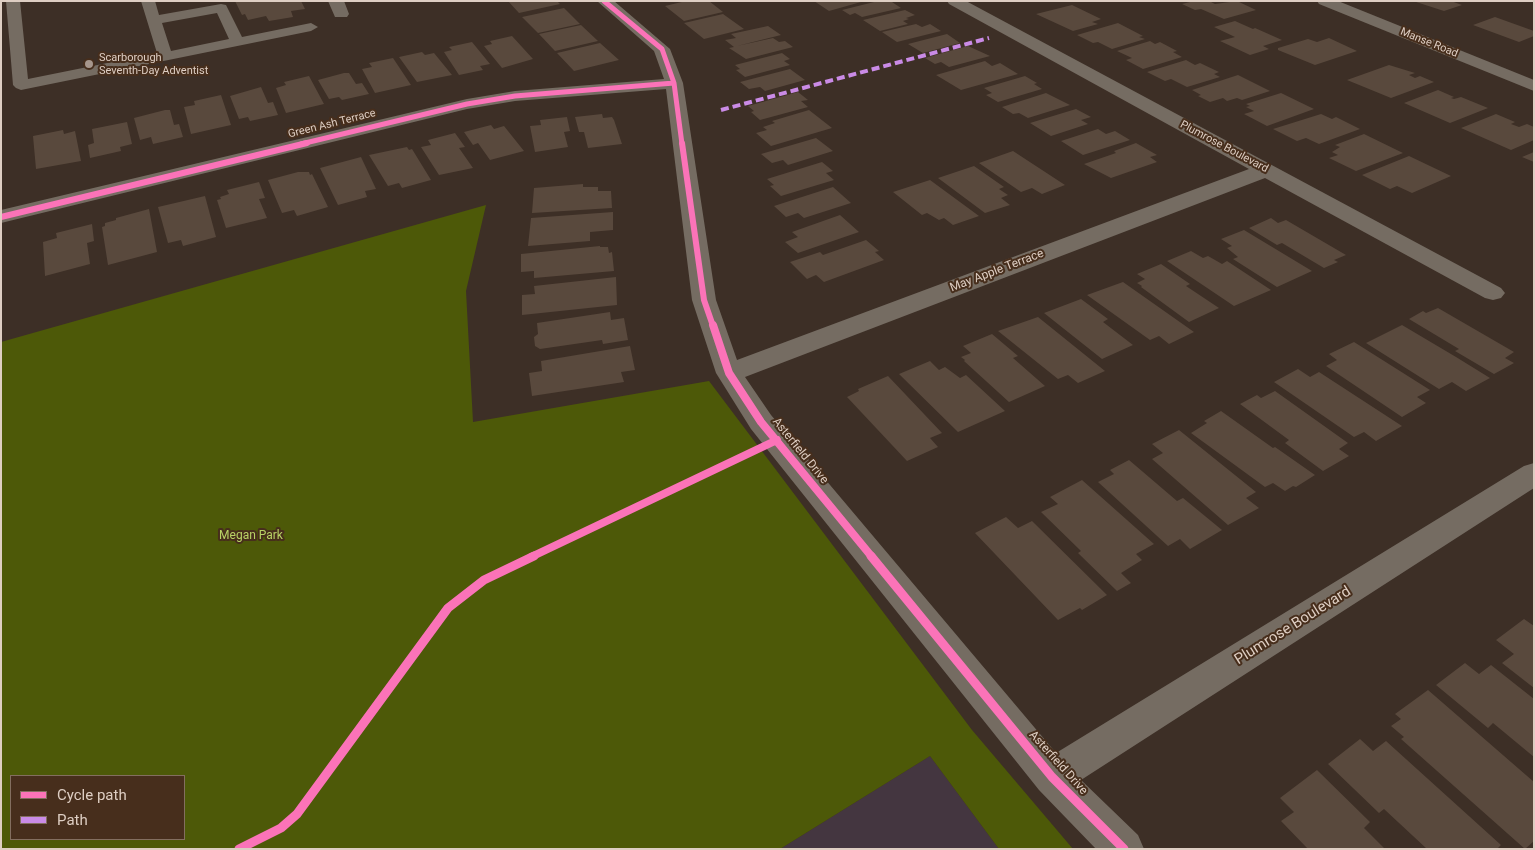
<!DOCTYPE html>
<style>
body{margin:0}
#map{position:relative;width:1535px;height:850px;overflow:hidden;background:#3d2f26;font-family:Roboto,sans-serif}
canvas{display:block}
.frame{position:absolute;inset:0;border:2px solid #decec3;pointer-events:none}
.legend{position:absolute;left:10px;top:775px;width:175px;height:65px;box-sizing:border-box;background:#472e1c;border:1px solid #836e5f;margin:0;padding:6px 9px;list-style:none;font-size:15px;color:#decec3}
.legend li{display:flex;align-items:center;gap:10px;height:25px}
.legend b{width:25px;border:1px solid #836e5f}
</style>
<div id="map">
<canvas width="1535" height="850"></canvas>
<div class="frame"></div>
<ul class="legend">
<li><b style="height:6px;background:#fb73b8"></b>Cycle path</li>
<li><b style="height:6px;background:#ca8be6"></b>Path</li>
</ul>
</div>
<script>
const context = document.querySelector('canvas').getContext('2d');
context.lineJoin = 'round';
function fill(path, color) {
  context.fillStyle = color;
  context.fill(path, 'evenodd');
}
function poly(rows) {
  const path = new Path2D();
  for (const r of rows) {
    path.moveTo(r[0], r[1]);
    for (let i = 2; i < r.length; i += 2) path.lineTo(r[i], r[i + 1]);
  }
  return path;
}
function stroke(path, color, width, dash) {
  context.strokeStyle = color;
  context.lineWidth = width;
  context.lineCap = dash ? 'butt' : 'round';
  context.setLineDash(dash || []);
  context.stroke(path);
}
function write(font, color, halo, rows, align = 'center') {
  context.font = font + ' Roboto,sans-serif';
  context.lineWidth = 4;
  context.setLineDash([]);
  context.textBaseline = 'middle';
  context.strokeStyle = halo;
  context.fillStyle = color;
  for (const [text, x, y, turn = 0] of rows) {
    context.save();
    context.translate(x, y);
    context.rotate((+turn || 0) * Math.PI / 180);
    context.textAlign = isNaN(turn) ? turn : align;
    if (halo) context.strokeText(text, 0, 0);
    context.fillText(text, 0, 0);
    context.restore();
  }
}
const commercial = poly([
 [930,756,999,849,780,849]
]);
const green = poly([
 [486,205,466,291,473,422,709,381,972,730,1073,849,999,849,930,756,780,849,1,849,1,342],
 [184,776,184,839,11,839,11,776]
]);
const building = poly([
 [235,1,301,1,305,9,291,11,293,17,269,21,266,16,248,20,245,14,242,15],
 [508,1,557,1,560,4,519,13],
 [686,1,709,1,723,12,684,21,665,6],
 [814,1,861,1,861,2,829,11],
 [878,1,892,2,901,8,862,17,855,13,850,15,842,10],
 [1194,1,1209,1,1215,4,1237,1,1256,10,1224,19,1201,9,1195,10,1182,4],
 [1413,1,1451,1,1462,5,1444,11],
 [1072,5,1101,19,1092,22,1098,24,1073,31,1036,14],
 [564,8,580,24,538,33,522,17],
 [905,10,915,15,906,18,909,19,903,21,908,24,880,31,863,20],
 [723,14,744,29,704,39,684,23],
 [1495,17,1534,31,1534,36,1519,42,1473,25],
 [1235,21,1253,29,1255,28,1282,40,1263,46,1269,49,1250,55,1220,41,1235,37,1214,27],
 [1118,23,1143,36,1139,37,1145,39,1112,49,1098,42,1093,43,1077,35],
 [916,24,922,27,930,24,941,31,897,42,882,32],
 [581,25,598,41,555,51,539,34],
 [768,26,781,35,737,46,773,38,779,42,785,41,793,47,746,59,729,48,734,47,725,40,736,38,731,34],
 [947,34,960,43,923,53,908,44],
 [512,36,533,59,502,68,484,46,492,44,490,41],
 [1329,38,1357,51,1315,65,1278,50,1278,48,1308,39,1317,42],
 [1150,41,1155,44,1160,42,1177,51,1173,52,1182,57,1143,69,1126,60,1132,58,1117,51],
 [472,42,490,64,480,66,483,70,459,75,444,52,452,50,449,47],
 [600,43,619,60,574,71,557,53],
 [968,46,990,56,949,67,941,62,935,64,925,58],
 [422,52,425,55,434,53,452,75,417,82,399,57],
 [782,53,790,59,784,61,790,65,745,77,736,70,740,69,735,65],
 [393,58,411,85,375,93,362,69,372,67,369,63],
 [1186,60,1195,65,1200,63,1219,72,1214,74,1220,77,1187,87,1171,79,1165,81,1147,72],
 [985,61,992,66,1000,63,1018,74,961,90,936,75],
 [1389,65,1415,73,1409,75,1415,78,1420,76,1434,82,1391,98,1347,80],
 [790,69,805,80,765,91,760,87,749,89,740,82],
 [344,73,349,73,356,84,362,83,369,94,342,100,339,97,329,99,318,80],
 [1238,75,1270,91,1242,100,1237,98,1227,101,1223,98,1210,102,1198,96,1201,95,1192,90],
 [309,76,324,104,286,113,276,88,286,85,284,82],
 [1025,76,1037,83,1034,84,1042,89,998,102,986,95,992,93,984,88],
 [261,87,268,103,273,102,278,115,250,121,248,117,239,119,230,96],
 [1438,90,1454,97,1451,98,1454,99,1461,97,1488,108,1450,123,1404,103],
 [798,92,808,100,801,101,808,107,760,120,751,112,754,111,748,106],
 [1046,93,1070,105,1028,118,1019,113,1013,114,1002,107],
 [1281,93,1314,109,1267,126,1244,114,1254,111,1246,107,1250,106,1246,104],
 [221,95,231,125,191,134,184,107,195,105,194,101],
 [1076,109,1091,117,1081,120,1088,124,1051,136,1030,123],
 [165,110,170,110,174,125,179,124,183,137,153,144,151,137,140,140,134,118],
 [809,110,832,128,771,146,756,133,767,130,763,127,775,123,772,121],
 [602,114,603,118,612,117,614,120,622,144,588,148,584,132,579,132,575,117],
 [1321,114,1332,119,1336,117,1360,129,1319,144,1306,138,1297,141,1273,129],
 [1496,114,1515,122,1511,124,1519,127,1527,124,1534,127,1534,140,1511,150,1461,128],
 [567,117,570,131,564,132,568,147,535,152,530,126,541,125,540,120],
 [127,122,132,144,120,147,121,151,90,158,88,145,94,143,92,129],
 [491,125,494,129,504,126,524,151,490,160,478,143,473,145,464,132],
 [1098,129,1106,134,1115,131,1130,140,1083,155,1061,141],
 [63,130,64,134,75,131,81,161,36,169,33,136],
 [455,133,465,147,459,148,473,168,439,175,421,147,431,145,428,140],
 [1364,134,1403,153,1356,171,1329,158,1338,155,1332,152,1340,147,1335,145],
 [816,138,833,151,788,165,783,160,772,163,761,154],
 [1136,143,1157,155,1150,157,1157,162,1111,178,1084,164,1116,153,1114,151],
 [407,147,409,150,412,149,431,180,402,188,399,183,388,186,369,155],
 [1013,151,1065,185,1042,194,1032,188,1021,192,979,163],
 [1534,152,1534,162,1522,157],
 [1409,156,1451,176,1412,193,1397,186,1390,189,1362,175],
 [361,157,376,189,365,191,367,197,338,205,320,168],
 [822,162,833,171,826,173,834,180,781,196,770,186,774,185,767,179],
 [974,166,1004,187,999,189,1008,195,1001,198,1010,205,985,213,938,178],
 [298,172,309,172,310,175,312,174,328,207,297,216,294,210,282,213,268,180],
 [930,180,979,216,953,225,944,218,939,220,927,213,922,215,893,192],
 [259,182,265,198,259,199,267,218,226,228,217,200,221,199,220,197,229,194,227,190],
 [583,184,583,187,598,187,598,191,611,191,612,208,532,213,534,188],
 [833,187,851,203,804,218,798,213,786,217,774,206],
 [205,196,216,237,183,246,181,240,168,243,158,207],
 [149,209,157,252,108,265,102,227,105,226,105,223,116,220,116,218],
 [613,212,613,230,590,232,590,241,528,246,531,218],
 [840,215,859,232,798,253,785,242,798,237,792,232],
 [1271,218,1278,223,1286,220,1346,255,1334,260,1338,262,1324,268,1282,243,1277,245,1249,228],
 [92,224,94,241,87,243,90,264,45,276,43,242,57,238,56,233],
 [1244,230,1312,271,1277,287,1233,259,1238,257,1227,248,1232,246,1221,239],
 [866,240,879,251,875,252,884,260,824,282,816,275,807,279,790,262,820,252,823,255],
 [600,246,600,247,608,247,609,253,612,252,614,271,534,278,534,271,521,272,521,254],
 [1191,251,1203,258,1208,256,1222,264,1227,261,1271,290,1234,306,1167,261],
 [1161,264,1190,284,1186,286,1219,308,1189,322,1141,287,1142,286,1137,283,1145,279,1137,274],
 [616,277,617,305,522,315,522,295,535,294,534,286],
 [1123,282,1194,332,1169,344,1159,336,1150,340,1087,295],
 [1081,299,1108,319,1103,322,1133,345,1102,359,1044,313],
 [1438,308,1514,352,1505,358,1514,363,1494,374,1455,351,1459,349,1409,319,1423,311,1426,313],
 [610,312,611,320,624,318,628,340,603,344,602,340,540,349,535,346,534,337,538,334,537,323],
 [1038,317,1105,371,1078,383,1068,375,1058,379,998,331],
 [1402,325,1456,357,1490,378,1466,391,1452,382,1439,389,1366,343],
 [992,334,1018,356,1013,358,1045,386,1009,402,964,361,965,360,961,357,971,353,963,346],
 [1354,342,1430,390,1417,397,1426,403,1402,417,1326,366,1337,360,1329,354],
 [630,346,635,370,621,372,624,382,532,396,529,373,542,371,541,361],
 [930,361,939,370,945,367,960,378,966,375,1005,411,958,432,899,374],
 [1298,369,1310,377,1319,372,1402,426,1376,441,1364,432,1354,437,1274,382],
 [888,376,942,433,930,438,938,447,907,461,847,397,859,391,858,389],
 [1275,391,1348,443,1339,449,1349,456,1323,471,1285,443,1289,440,1240,404,1257,395,1261,398],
 [1221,411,1273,448,1275,447,1315,475,1296,487,1293,486,1285,491,1273,483,1265,487,1191,433,1207,423,1204,421],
 [1179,430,1256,492,1246,498,1259,508,1228,525,1152,459,1163,453,1152,444],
 [1129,460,1177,501,1183,498,1222,530,1190,549,1180,539,1168,546,1098,482,1114,474,1110,470],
 [1082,480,1154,544,1136,554,1142,560,1121,573,1131,583,1117,591,1078,553,1081,551,1041,512,1058,504,1050,497],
 [1006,517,1018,528,1032,521,1107,595,1082,610,1080,608,1058,620,975,533],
 [1524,619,1534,626,1534,688,1502,663,1514,654,1496,640],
 [1465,663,1479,674,1491,665,1534,699,1534,757,1493,723,1488,728,1436,685],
 [1428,690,1534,782,1534,841,1525,849,1401,739,1404,737,1391,726,1401,719,1395,714],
 [1360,739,1373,751,1386,741,1501,845,1497,849,1427,849,1384,809,1379,813,1328,764],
 [1317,770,1370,822,1364,828,1385,849,1308,849,1281,821,1294,812,1280,798]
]);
const service = poly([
 [6,1,20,1,28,79,157,53,141,1,155,1,159,15,221,4,226,5,242,37,311,23,318,27,311,31,21,90,16,88,13,85,6,1],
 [217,13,229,39,171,51,162,23,217,13]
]);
const minor = poly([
 [328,1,344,1,349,14,347,17,335,17,328,1],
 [597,1,614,1,670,49,683,83,716,300,737,360,1249,169,949,4,947,1,966,1,1501,288,1505,293,1501,298,1493,300,1485,298,1265,178,745,377,771,415,1056,753,1524,466,1534,463,1534,488,1081,780,1138,835,1144,849,1096,849,1039,790,751,429,716,373,692,300,666,89,515,101,467,109,1,223,1,210,467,99,515,91,664,79,654,51,597,1]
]);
const tertiary = poly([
 [1317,1,1338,1,1534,80,1534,91,1319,4,1317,1]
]);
const quiet = poly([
 [721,110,989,38]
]);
const cyclewayFar3 = poly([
 [604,1,662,49,674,83,682,144],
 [301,144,467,104,515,96,674,83]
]);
const cyclewayFar2 = poly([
 [682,143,704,300,713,326],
 [1,217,307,143]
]);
const cyclewayFar1 = poly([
 [713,325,729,373,761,422,872,557],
 [531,557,777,440]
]);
const cycleway = poly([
 [871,556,1052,777,1124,849],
 [239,849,281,828,297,814,448,608,484,580,534,556]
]);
const markers = [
 [89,64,5,"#a6968c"]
];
const farStreetnames = [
 ["Manse Road",1429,43,22],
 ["Green Ash Terrace",332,124,-14],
 ["Plumrose Boulevard",1224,147,28]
];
const farPoinames = [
 ["Scarborough",99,58],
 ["Seventh-Day Adventist",99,71]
];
const streetNames = [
 ["May Apple Terrace",997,271,-21],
 ["Asterfield Drive",800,451,51],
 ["Asterfield Drive",1058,763,48]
];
const parkNames = [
 ["Megan Park",251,536]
];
const nearStreetnames = [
 ["Plumrose Boulevard",1293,626,-32]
];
fill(commercial, '#443640');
fill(green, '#4d5908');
fill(building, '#59493d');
fill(service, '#756c62');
fill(minor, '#756c62');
fill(tertiary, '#756c62');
stroke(quiet, '#ca8be6', 4, [8, 4]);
stroke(cyclewayFar3, '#fb73b8', 5);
stroke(cyclewayFar2, '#fb73b8', 6);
stroke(cyclewayFar1, '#fb73b8', 8);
stroke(cycleway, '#fb73b8', 9);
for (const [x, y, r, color] of markers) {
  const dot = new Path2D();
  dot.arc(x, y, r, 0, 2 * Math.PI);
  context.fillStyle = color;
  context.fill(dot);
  stroke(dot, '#472e1c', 2);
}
write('11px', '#decec3', '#472e1c', farStreetnames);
write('11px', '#decec3', '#472e1c', farPoinames, 'left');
write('12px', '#decec3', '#472e1c', streetNames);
write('12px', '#b8d165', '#472e1c', parkNames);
write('15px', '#decec3', '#472e1c', nearStreetnames);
</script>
